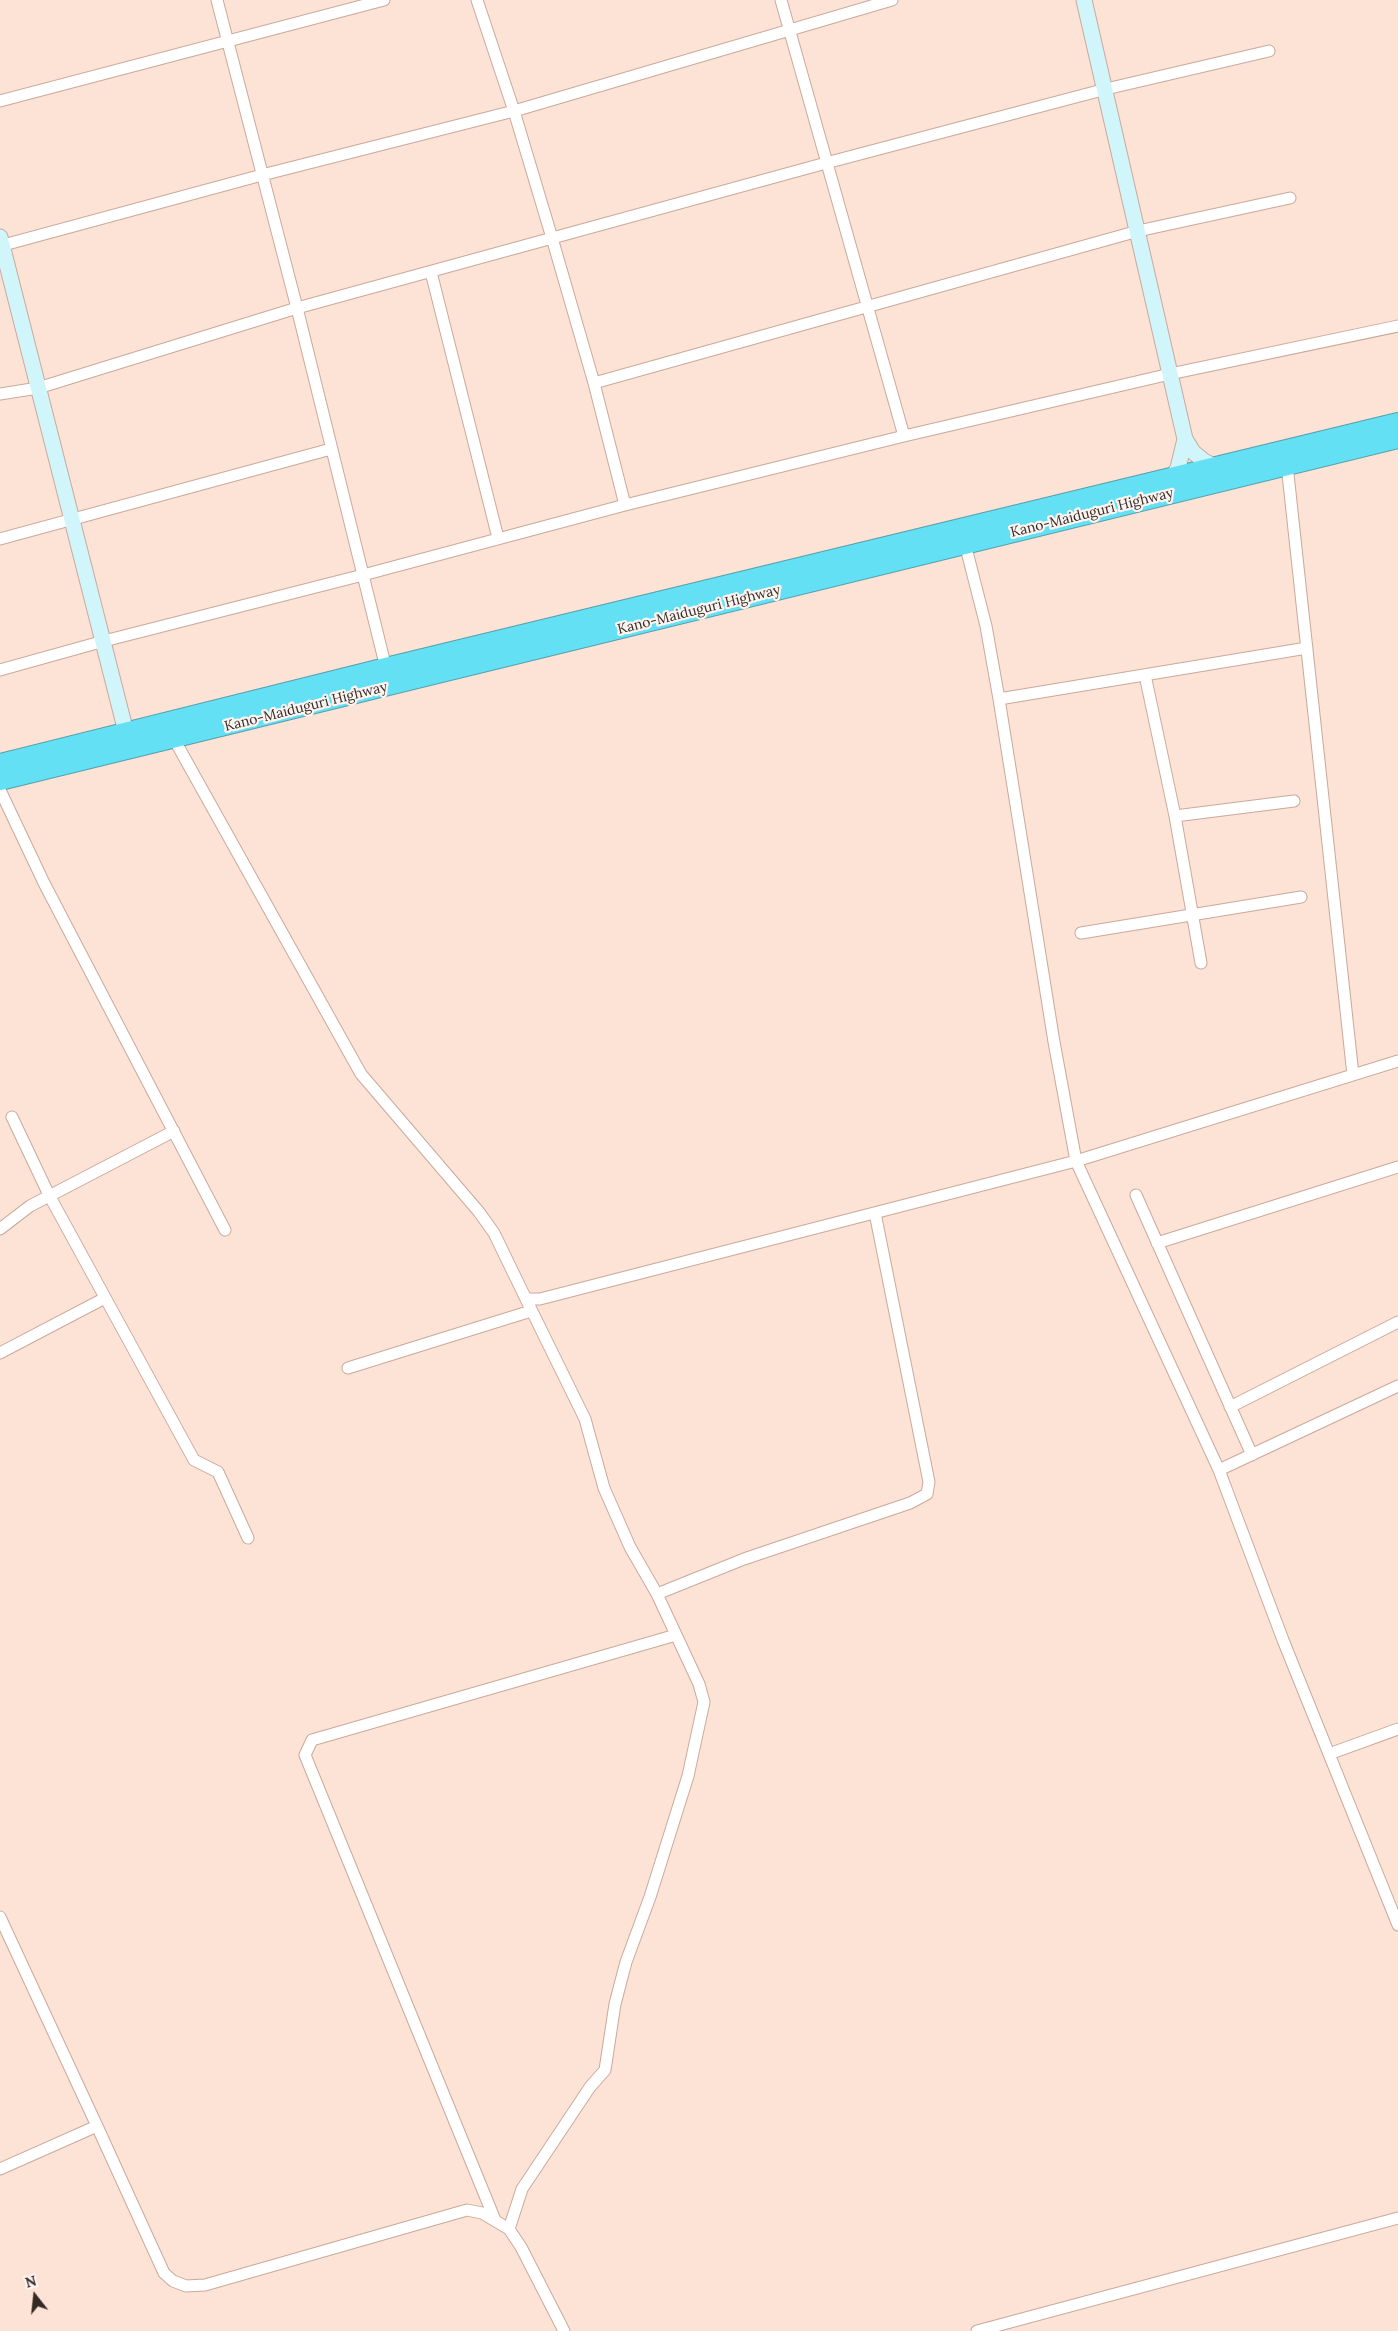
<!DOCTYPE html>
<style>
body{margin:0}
#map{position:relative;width:1398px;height:2331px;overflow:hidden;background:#fde2d6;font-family:Lora,serif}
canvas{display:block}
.north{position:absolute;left:10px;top:2271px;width:50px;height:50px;-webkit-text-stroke:4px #fbf4f1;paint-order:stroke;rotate:344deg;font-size:14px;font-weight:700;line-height:20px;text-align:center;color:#352923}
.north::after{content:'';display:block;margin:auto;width:18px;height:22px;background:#352923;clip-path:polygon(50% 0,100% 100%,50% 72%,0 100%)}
</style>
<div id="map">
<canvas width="1398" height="2331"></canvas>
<div class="north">N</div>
</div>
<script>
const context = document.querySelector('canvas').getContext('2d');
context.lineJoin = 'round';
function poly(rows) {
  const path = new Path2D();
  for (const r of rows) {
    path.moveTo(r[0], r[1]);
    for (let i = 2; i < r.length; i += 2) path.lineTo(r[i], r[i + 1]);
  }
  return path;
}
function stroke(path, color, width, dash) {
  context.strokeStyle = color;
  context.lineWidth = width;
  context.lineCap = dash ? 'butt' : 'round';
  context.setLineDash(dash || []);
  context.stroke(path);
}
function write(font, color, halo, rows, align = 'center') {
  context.font = font + ' Lora,serif';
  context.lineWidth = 4.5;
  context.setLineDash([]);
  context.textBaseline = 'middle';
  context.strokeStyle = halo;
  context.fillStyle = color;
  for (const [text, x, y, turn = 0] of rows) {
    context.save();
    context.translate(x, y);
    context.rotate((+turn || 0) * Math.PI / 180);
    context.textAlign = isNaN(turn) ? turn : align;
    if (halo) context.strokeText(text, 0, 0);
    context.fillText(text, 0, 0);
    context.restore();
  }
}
const street = poly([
 [217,0,297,308,387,672],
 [477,0,514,111,552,238,594,383,625,505],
 [781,0,904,436],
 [0,101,384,0],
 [0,246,262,175,514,111,892,0],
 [431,272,498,538],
 [594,383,1138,231,1290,198],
 [0,394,38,388,297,308,826,163,1106,89,1269,51],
 [1287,465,1353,1075],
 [0,539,331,449],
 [964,540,986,626,999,699,1054,1042,1076,1161,1219,1470,1283,1640,1398,1925],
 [0,670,104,641,363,575,625,505,904,436,1170,374,1398,326],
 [1145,675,1175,816,1201,963],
 [999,699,1307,648],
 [174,739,361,1074,479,1212,494,1233,526,1299,540,1299,1076,1161,1398,1061],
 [0,790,44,883,225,1230],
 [1175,816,1294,801],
 [1081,933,1301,897],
 [12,1117,49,1195,194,1460,218,1472,248,1538],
 [1136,1195,1252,1455],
 [0,1229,30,1206,174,1131],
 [1157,1243,1398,1167],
 [0,1353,105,1298],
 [348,1368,531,1311],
 [1230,1407,1398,1322],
 [1219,1470,1398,1386],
 [657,1594,744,1559,910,1503,927,1494,929,1482,875,1213],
 [1329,1754,1398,1729],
 [0,1917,97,2126],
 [0,2169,97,2126,164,2273,173,2281,186,2286,205,2285,467,2210,482,2213,509,2229,521,2247,564,2331],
 [495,2220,305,1755,312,1740,676,1635],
 [509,2229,522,2189,590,2087,605,2070,615,2004,626,1962,650,1897,688,1776,704,1702,699,1684,657,1594,630,1547,604,1488,585,1419,526,1299],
 [977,2331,1398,2218]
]);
const secondary = poly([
 [1084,0,1185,439,1193,452,1204,461,1218,468],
 [0,237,126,732],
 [1171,479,1178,468,1185,439]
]);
const highway = poly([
 [0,764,386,668,1398,423],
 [0,780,1398,438]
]);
const streetNames = [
 ["Kano-Maiduguri Highway",1092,513,-14],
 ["Kano-Maiduguri Highway",699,610,-14],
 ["Kano-Maiduguri Highway",306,707,-14]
];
stroke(street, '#caa99b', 13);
stroke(secondary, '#caa99b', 17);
stroke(highway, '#54a0ab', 22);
stroke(street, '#fff', 11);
stroke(secondary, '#d0f6fc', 15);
stroke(highway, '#64e0f4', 20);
write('14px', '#352923', '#fbf4f1', streetNames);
</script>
